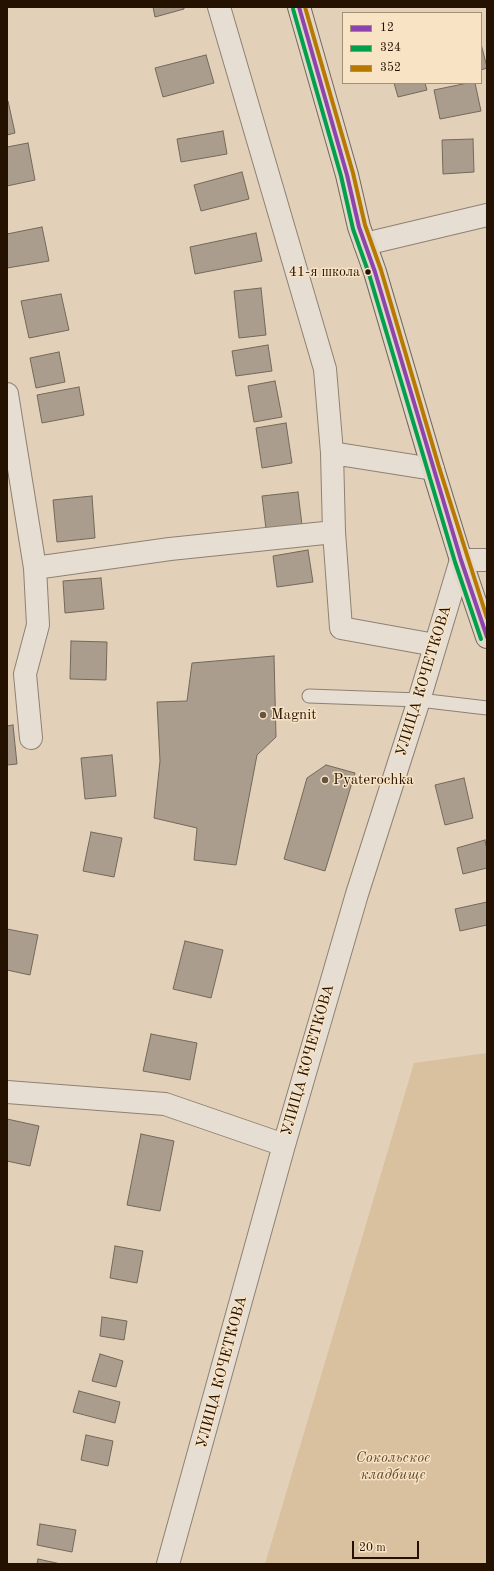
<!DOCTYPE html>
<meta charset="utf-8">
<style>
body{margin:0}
#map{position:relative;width:494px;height:1571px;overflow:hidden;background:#e2d0b8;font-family:"Old Standard TT",serif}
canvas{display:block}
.frame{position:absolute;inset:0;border:8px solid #241100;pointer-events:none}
.legend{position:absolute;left:342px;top:12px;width:140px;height:72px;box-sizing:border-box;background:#f8e3c5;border:1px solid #a38f76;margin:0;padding:5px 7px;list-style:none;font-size:12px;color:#241100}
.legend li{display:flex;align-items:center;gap:8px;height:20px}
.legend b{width:20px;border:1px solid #a38f76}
.scale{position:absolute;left:352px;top:1541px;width:67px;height:18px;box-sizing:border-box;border:2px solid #241100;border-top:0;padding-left:5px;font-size:12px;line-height:14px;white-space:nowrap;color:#241100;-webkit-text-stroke:3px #f8e3c5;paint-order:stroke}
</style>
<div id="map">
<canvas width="494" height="1571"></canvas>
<div class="frame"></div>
<ul class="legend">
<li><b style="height:5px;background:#8e44ad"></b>12</li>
<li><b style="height:5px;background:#029f4d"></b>324</li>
<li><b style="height:5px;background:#b87900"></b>352</li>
</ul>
<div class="scale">20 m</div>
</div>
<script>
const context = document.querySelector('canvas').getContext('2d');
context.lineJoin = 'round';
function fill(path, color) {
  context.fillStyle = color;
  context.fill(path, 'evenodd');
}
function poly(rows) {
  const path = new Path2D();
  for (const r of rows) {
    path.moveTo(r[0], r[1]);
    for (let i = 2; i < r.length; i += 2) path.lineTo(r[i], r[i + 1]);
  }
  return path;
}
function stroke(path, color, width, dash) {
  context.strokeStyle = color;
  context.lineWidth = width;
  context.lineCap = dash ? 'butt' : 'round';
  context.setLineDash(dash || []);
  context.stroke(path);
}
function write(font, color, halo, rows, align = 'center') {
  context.font = font + ' "Old Standard TT",serif';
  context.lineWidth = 3;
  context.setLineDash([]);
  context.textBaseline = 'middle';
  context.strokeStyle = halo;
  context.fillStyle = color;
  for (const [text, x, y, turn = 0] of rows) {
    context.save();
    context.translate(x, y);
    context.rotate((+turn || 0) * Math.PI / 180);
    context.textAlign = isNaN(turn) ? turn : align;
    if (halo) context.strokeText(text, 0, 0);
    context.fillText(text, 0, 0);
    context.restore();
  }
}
const green = poly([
 [487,1053,487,1564,265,1564,414,1063]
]);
const building = poly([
 [153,7,184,7,184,9,155,17,153,7],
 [481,44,487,67,487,68,481,70,481,44],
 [206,55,214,83,163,97,155,68,206,55],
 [394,83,425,83,427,90,398,97,394,83],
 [468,83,475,83,481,111,440,119,434,90,468,83],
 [7,101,8,101,15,133,7,135,7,101],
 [223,131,227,154,181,162,177,139,223,131],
 [473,139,474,172,443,174,442,140,473,139],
 [28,143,35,180,7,186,7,147,28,143],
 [242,172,249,199,201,211,194,185,242,172],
 [42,227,49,261,7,268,7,234,42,227],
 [256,233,262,261,195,274,190,247,256,233],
 [261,288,266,335,239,338,234,291,261,288],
 [61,294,69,330,29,338,21,301,61,294],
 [268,345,272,371,236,376,232,351,268,345],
 [59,352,65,382,36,388,30,358,59,352],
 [275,381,282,417,254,422,248,386,275,381],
 [79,387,84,415,42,423,37,395,79,387],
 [286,423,292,463,262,468,256,428,286,423],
 [298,492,302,525,266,529,262,496,298,492],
 [92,496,95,538,57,542,53,500,92,496],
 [308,550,313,582,277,587,273,556,308,550],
 [101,578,104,609,65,613,63,581,101,578],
 [71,641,107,642,106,680,70,679,71,641],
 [274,656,276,737,257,755,236,865,194,860,197,828,154,818,160,761,157,702,187,701,192,663,274,656],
 [13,725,17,764,7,765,7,726,13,725],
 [112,755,116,796,85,799,81,758,112,755],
 [326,765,355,773,325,871,284,859,307,778,326,765],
 [464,778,473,818,445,825,435,785,464,778],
 [91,832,122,838,114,877,83,871,91,832],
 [485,840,487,850,487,868,463,874,457,848,485,840],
 [487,902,487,925,460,931,455,909,487,902],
 [7,929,38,935,30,975,7,970,7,929],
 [185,941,223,950,211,998,173,989,185,941],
 [151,1034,197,1043,190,1080,143,1071,151,1034],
 [7,1119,39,1126,30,1166,7,1161,7,1119],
 [141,1134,174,1141,160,1211,127,1205,141,1134],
 [115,1246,143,1251,137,1283,110,1278,115,1246],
 [102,1317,127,1321,124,1340,100,1336,102,1317],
 [100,1354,123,1361,116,1387,92,1381,100,1354],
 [79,1391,120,1402,115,1423,73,1412,79,1391],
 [86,1435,113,1441,108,1466,81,1460,86,1435],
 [40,1524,76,1530,72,1552,37,1545,40,1524],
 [38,1559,61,1564,37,1564,38,1559]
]);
const lane = poly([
 [309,696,419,700,487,708]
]);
const street = poly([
 [219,7,325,369,332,453,433,469],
 [365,244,487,215],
 [7,394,35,568,38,625,25,674,31,738],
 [334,532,341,628,435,645],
 [35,568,170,549,334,532,332,453],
 [7,1092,165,1104,284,1145],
 [168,1564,284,1145,357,894,419,700,461,560,487,560]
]);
const primary = poly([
 [299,7,347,175,359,227,375,272,433,469,461,560,487,637]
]);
const bus1 = poly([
 [299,7,347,175,359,227,375,272,461,560,487,637]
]);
const bus2 = poly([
 [293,9,341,176,353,229,369,274,455,562,481,639]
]);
const bus3 = poly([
 [305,7,353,173,365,225,381,270,439,467,487,618]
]);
const markers = [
 [368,272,3.5,"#241100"],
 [263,715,4,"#665440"],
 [325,780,4,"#665440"]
];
const busNames = [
 ["41-я школа",360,272]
];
const streetNames = [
 ["УЛИЦА КОЧЕТКОВА",424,681,-73],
 ["УЛИЦА КОЧЕТКОВА",308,1060,-74],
 ["УЛИЦА КОЧЕТКОВА",222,1372,-75]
];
const poiNames = [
 ["Magnit",271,715],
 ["Pyaterochka",333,780]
];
const parkNames = [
 ["Сокольское",393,1458],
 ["кладбище",393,1475]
];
fill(green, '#d9c09f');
fill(building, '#aa9d8d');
stroke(building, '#736859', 1);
stroke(lane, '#8e8172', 15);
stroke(street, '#8e8172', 24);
stroke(primary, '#736859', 24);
stroke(lane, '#e6ded2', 13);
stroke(street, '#e6ded2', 22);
stroke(primary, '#e2d8ca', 22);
stroke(bus1, '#8e44ad', 4);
stroke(bus2, '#029f4d', 4);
stroke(bus3, '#b87900', 4);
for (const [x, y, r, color] of markers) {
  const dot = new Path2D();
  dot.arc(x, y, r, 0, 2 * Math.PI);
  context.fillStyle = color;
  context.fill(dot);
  stroke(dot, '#f8e3c5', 1.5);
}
write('14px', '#241100', '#f8e3c5', busNames, 'right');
write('15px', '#241100', '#f8e3c5', streetNames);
write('15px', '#241100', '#f8e3c5', poiNames, 'left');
write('italic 15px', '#614a30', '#f8e3c5', parkNames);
</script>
